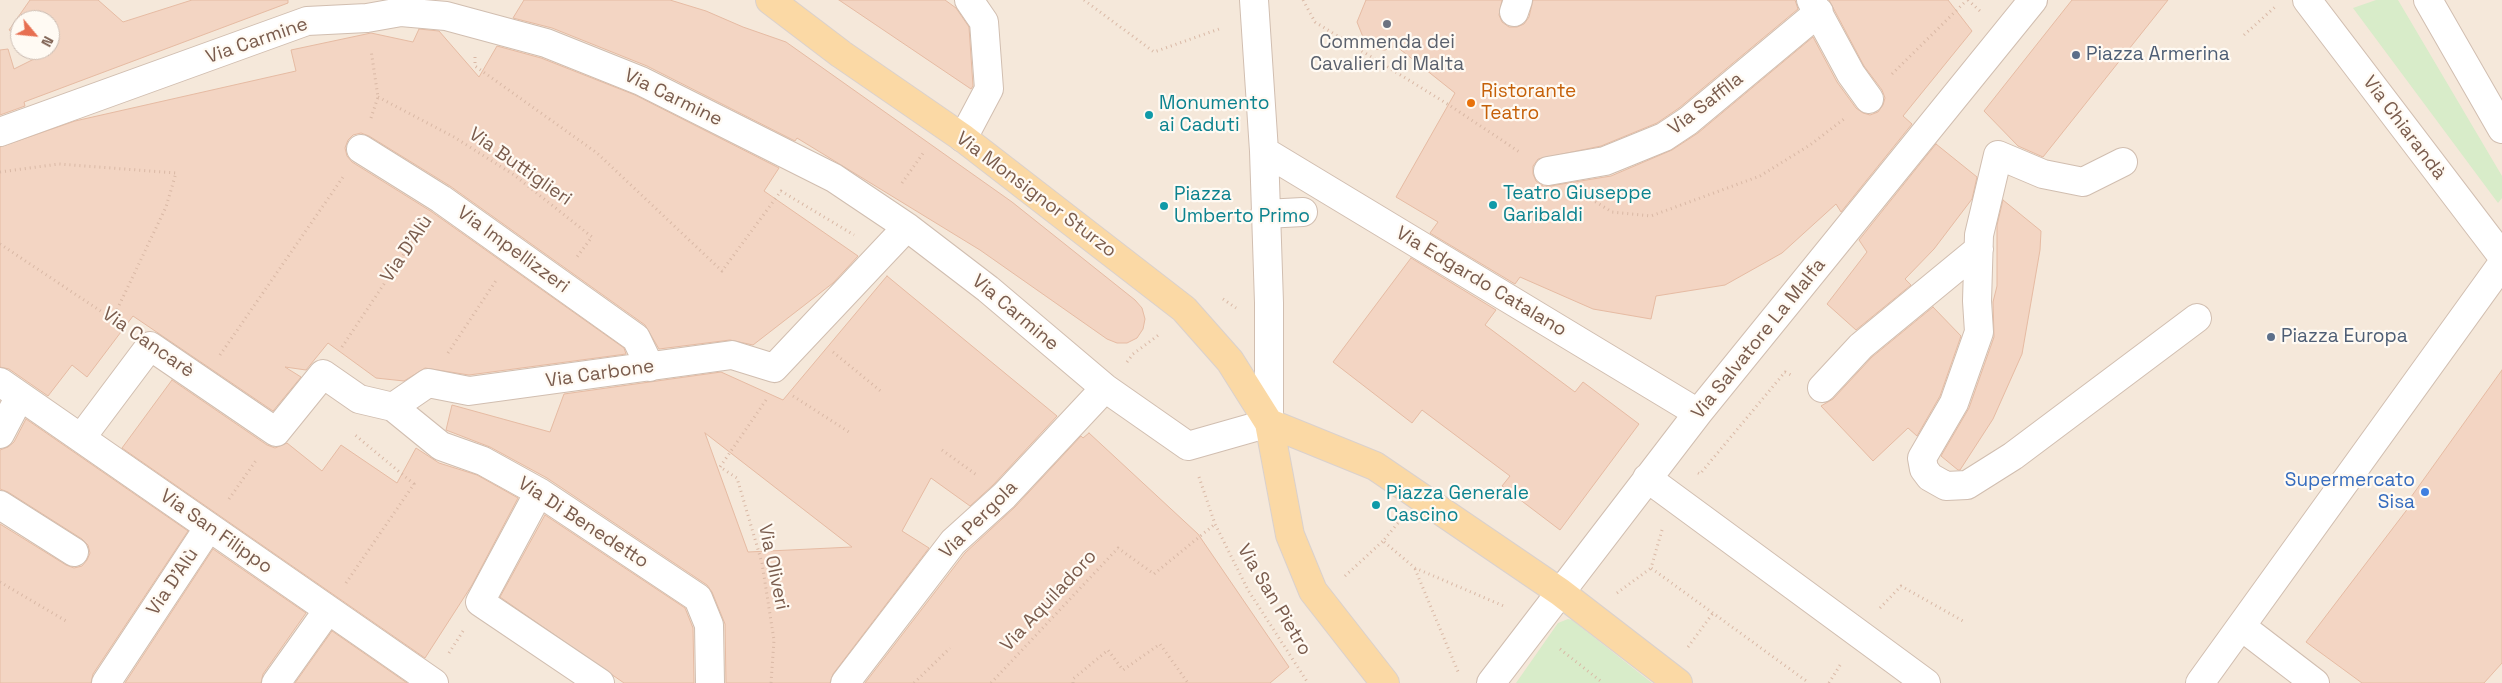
<!DOCTYPE html>
<meta charset="utf-8">
<style>
body{margin:0}
#map{position:relative;width:2502px;height:683px;overflow:hidden;background:#fdf6ec;font-family:"Space Grotesk",sans-serif}
canvas{display:block}
.north{position:absolute;left:10px;top:10px;width:50px;height:50px;box-sizing:border-box;background:#fffaf3;border:1px solid #cabbb1;border-radius:50%;rotate:118deg;font-size:14px;font-weight:700;line-height:20px;text-align:center;color:#7a5c4d}
.north::after{content:'';display:block;margin:auto;width:18px;height:22px;background:#e76f51;clip-path:polygon(50% 0,100% 100%,50% 72%,0 100%)}
</style>
<div id="map">
<canvas width="2502" height="683"></canvas>
<div class="north">N</div>
</div>
<script>
const context = document.querySelector('canvas').getContext('2d');
context.lineJoin = 'round';
function fill(path, color) {
  context.fillStyle = color;
  context.fill(path, 'evenodd');
}
function poly(rows) {
  const path = new Path2D();
  for (const r of rows) {
    path.moveTo(r[0], r[1]);
    for (let i = 2; i < r.length; i += 2) path.lineTo(r[i], r[i + 1]);
  }
  return path;
}
function stroke(path, color, width, dash) {
  context.strokeStyle = color;
  context.lineWidth = width;
  context.lineCap = dash ? 'butt' : 'round';
  context.setLineDash(dash || []);
  context.stroke(path);
}
function write(font, color, halo, rows, align = 'center') {
  context.font = font + ' "Space Grotesk",sans-serif';
  context.lineWidth = 4.5;
  context.setLineDash([]);
  context.textBaseline = 'middle';
  context.strokeStyle = halo;
  context.fillStyle = color;
  for (const [text, x, y, turn = 0] of rows) {
    context.save();
    context.translate(x, y);
    context.rotate((+turn || 0) * Math.PI / 180);
    context.textAlign = isNaN(turn) ? turn : align;
    if (halo) context.strokeText(text, 0, 0);
    context.fillText(text, 0, 0);
    context.restore();
  }
}
const residential = poly([
 [0,0,2502,0,2502,683,0,683],
 [20,20,50,20,50,50,20,50]
]);
const green = poly([
 [2376,0,2398,0,2502,176,2502,198,2498,203,2353,8],
 [1568,619,1572,620,1652,683,1516,683,1558,623]
]);
const building = poly([
 [30,0,98,0,123,22,192,0,288,0,288,3,24,102,25,106,0,115,0,50,8,49,14,69,48,52,44,50,50,50,50,20,20,20,20,36,9,30,30,0],
 [524,0,670,0,706,11,743,27,786,42,1012,202,1135,300,1142,308,1145,319,1143,329,1137,338,1127,343,1117,343,1107,339,980,250,797,138,795,141,647,66,552,28,513,18,524,0],
 [839,0,945,0,956,8,969,27,973,86,971,89,839,0],
 [1366,0,1502,0,1499,15,1502,22,1509,27,1517,27,1524,24,1529,17,1533,0,1795,0,1798,9,1679,108,1657,123,1601,146,1538,159,1533,166,1533,174,1536,181,1543,186,1550,186,1611,176,1672,150,1698,133,1813,37,1837,82,1856,108,1863,113,1870,115,1878,112,1883,105,1885,98,1882,90,1864,66,1829,0,1948,0,1972,31,1903,116,1912,124,1841,212,1836,204,1782,253,1725,285,1656,296,1651,319,1593,309,1520,277,1515,284,1430,233,1438,222,1396,197,1455,93,1396,46,1385,50,1375,49,1365,42,1357,22,1366,0],
 [2072,0,2168,0,2043,157,2018,146,1984,111,2072,0],
 [419,29,439,31,479,77,497,46,541,58,635,95,779,168,764,191,858,256,833,283,753,345,730,340,659,349,645,325,450,186,369,136,361,133,353,135,348,140,345,148,347,156,352,162,432,212,624,348,626,354,469,375,425,368,404,381,376,378,328,343,306,370,285,367,301,377,273,411,133,316,87,377,72,365,48,396,9,369,0,367,0,147,75,121,296,71,291,50,371,33,413,42,419,29],
 [1936,144,1977,177,1972,199,1934,249,1905,279,1911,285,1856,330,1827,304,1867,252,1859,240,1936,144],
 [2003,200,2041,231,2040,250,2022,354,1993,419,1960,470,1958,470,1941,456,1969,408,1994,337,1993,302,1997,286,1997,225,2003,200],
 [1411,258,1496,310,1485,325,1575,392,1583,382,1639,424,1560,530,1502,486,1510,476,1422,410,1412,423,1333,362,1411,258],
 [887,276,1057,416,993,485,970,506,931,478,902,531,929,548,833,674,830,683,726,683,725,624,712,592,707,585,547,478,490,447,446,430,452,405,550,432,564,394,721,372,783,400,887,276],
 [705,433,852,547,748,552,705,433],
 [1933,307,1961,336,1940,396,1917,436,1908,428,1873,461,1821,406,1833,399,1872,357,1933,307],
 [2502,370,2502,663,2484,683,2362,683,2306,642,2409,507,2406,504,2502,370],
 [172,380,267,445,275,448,287,443,322,471,341,445,397,483,416,448,439,463,477,475,518,498,472,585,425,658,122,448,172,380],
 [26,419,188,531,93,674,91,683,0,683,0,524,66,565,74,568,82,566,87,560,90,553,88,545,82,539,8,492,0,489,0,450,8,447,14,442,26,419],
 [1089,433,1198,534,1289,667,1270,683,865,683,965,553,1015,507,1081,436,1083,438,1089,433],
 [545,515,685,608,693,628,694,683,624,683,500,597,545,515],
 [213,549,306,613,263,674,261,683,125,683,213,549],
 [332,631,407,683,295,683,332,631]
]);
const path = poly([
 [1084,0,1154,52,1222,28],
 [1303,0,1315,22,1449,105,1521,153],
 [1968,0,1980,11],
 [2244,35,2275,7],
 [475,57,475,66,597,153,722,271,781,191,854,235],
 [1892,74,1967,0],
 [378,97,454,137,514,175,592,237,577,257],
 [371,118,378,97,371,50],
 [0,172,59,164,176,173,166,207,113,318],
 [902,183,924,152],
 [1591,199,1612,212,1651,216,1760,176,1810,145,1844,119],
 [0,244,123,326],
 [1223,299,1236,308],
 [342,347,422,227],
 [833,352,883,393],
 [448,353,497,279],
 [220,355,343,177],
 [1127,362,1133,354,1160,334],
 [793,396,849,432],
 [766,400,720,467,737,478,762,563,774,640,771,683],
 [942,450,978,476],
 [1698,473,1700,474,1785,372,1791,375],
 [1199,477,1215,524,1248,590,1308,683],
 [229,499,257,459],
 [1398,523,1383,541,1415,568,1506,607],
 [1662,530,1651,568,1809,683],
 [1415,569,1459,674],
 [1345,576,1383,541],
 [0,582,66,621],
 [346,583,414,484,355,435],
 [1617,593,1651,568],
 [1880,608,1901,586,1963,621],
 [1688,647,1713,613],
 [1560,649,1603,683],
 [449,653,463,631],
 [914,683,950,648],
 [991,683,1118,548,1154,574,1215,524],
 [1073,683,1073,679,1108,650,1123,670,1160,644,1188,683],
 [1829,683,1842,662]
]);
const minor = poly([
 [1811,0,1851,74,1869,99],
 [2307,0,2502,256],
 [2428,0,2502,129],
 [1514,12,1518,0],
 [0,132,307,21,367,18,401,12,446,16,546,43,641,81,834,178,907,227,988,289,1105,388,1188,446,1269,423,1269,303,1264,151,1254,0],
 [963,138,989,89,984,22,969,0],
 [361,149,441,199,636,338,650,367],
 [1264,151,1698,413],
 [2123,162,2083,182,2043,174,1998,155,1979,235,1977,301,1979,332,1954,403,1922,458,1924,469,1930,477,1946,486,1967,485,2013,456,2197,318],
 [1548,171,1605,161,1664,137,1688,121,1819,12],
 [1265,214,1303,212],
 [0,382,434,683],
 [1822,388,1861,346,1979,249],
 [393,407,441,446,483,461,539,492,698,598,709,625,710,683],
 [0,434,20,396],
 [81,438,150,346,276,432,323,374,359,399,393,407,428,383,469,391,732,355,774,368,907,227],
 [1647,478,1926,683],
 [539,492,480,602,600,683],
 [0,505,74,552],
 [2242,627,2315,683],
 [106,683,209,527],
 [276,683,328,610],
 [845,683,953,542,1004,496,1105,388],
 [1491,683,1698,413,2033,0],
 [2200,683,2502,264]
]);
const major = poly([
 [770,0,841,54,963,138,1184,309,1230,361,1269,423,1290,535,1313,591,1385,683],
 [1269,423,1375,466,1560,592,1678,683]
]);
const markers = [
 [1387,24,5,"#6b7280"],
 [2076,55,5,"#5c6f8a"],
 [1471,103,5,"#e8710a"],
 [1149,115,5,"#0f9aa8"],
 [1493,205,5,"#0f9aa8"],
 [1164,206,5,"#0f9aa8"],
 [2271,337,5,"#5c6f8a"],
 [2425,492,5,"#3f7fe0"],
 [1376,505,5,"#0f9aa8"]
];
const streetNames = [
 ["Via Carmine",257,41,-19],
 ["Via Carmine",673,98,26],
 ["Via Saffila",1706,104,-38],
 ["Via Chiarandà",2404,128,53],
 ["Via Buttiglieri",520,167,35],
 ["Via Monsignor Sturzo",1036,195,37],
 ["Via D'Alù",407,249,-56],
 ["Via Impellizzeri",513,250,36],
 ["Via Edgardo Catalano",1481,282,31],
 ["Via Carmine",1015,313,40],
 ["Via Salvatore La Malfa",1759,339,-51],
 ["Via Cancarè",148,343,35],
 ["Via Carbone",600,374,-8],
 ["Via Pergola",979,520,-45],
 ["Via Di Benedetto",583,523,33],
 ["Via San Filippo",216,532,35],
 ["Via Oliveri",773,567,78],
 ["Via D'Alù",173,582,-56],
 ["Via San Pietro",1274,600,59],
 ["Via Aquiladoro",1049,601,-47]
];
const worshipNames = [
 ["Commenda dei",1387,43],
 ["Cavalieri di Malta",1387,65]
];
const serviceNames = [
 ["Piazza Armerina",2086,55],
 ["Piazza Europa",2281,337]
];
const foodNames = [
 ["Ristorante",1481,92],
 ["Teatro",1481,114]
];
const cultureNames = [
 ["Monumento",1159,104],
 ["ai Caduti",1159,126],
 ["Teatro Giuseppe",1503,194],
 ["Garibaldi",1503,216],
 ["Piazza",1174,195],
 ["Umberto Primo",1174,217],
 ["Piazza Generale",1386,494],
 ["Cascino",1386,516]
];
const shopNames = [
 ["Supermercato",2415,481],
 ["Sisa",2415,503]
];
fill(residential, '#f5e8da');
fill(green, '#d8ecc9');
fill(building, '#f3d5c3');
stroke(building, '#e6bba3', 1);
stroke(minor, '#d1beb0', 30);
stroke(major, '#dad1cd', 30);
stroke(path, '#d9b8a5', 3, [1, 4]);
stroke(minor, '#fff', 28);
stroke(major, '#fbd9a5', 28);
for (const [x, y, r, color] of markers) {
  const dot = new Path2D();
  dot.arc(x, y, r, 0, 2 * Math.PI);
  context.fillStyle = color;
  context.fill(dot);
  stroke(dot, '#fffaf3', 2);
}
write('19px', '#7a5c4d', '#fffaf3', streetNames);
write('19px', '#5b616d', '#fffaf3', worshipNames);
write('19px', '#4e5e75', '#fffaf3', serviceNames, 'left');
write('19px', '#c56008', '#fffaf3', foodNames, 'left');
write('19px', '#0d838f', '#fffaf3', cultureNames, 'left');
write('19px', '#366cbe', '#fffaf3', shopNames, 'right');
</script>
